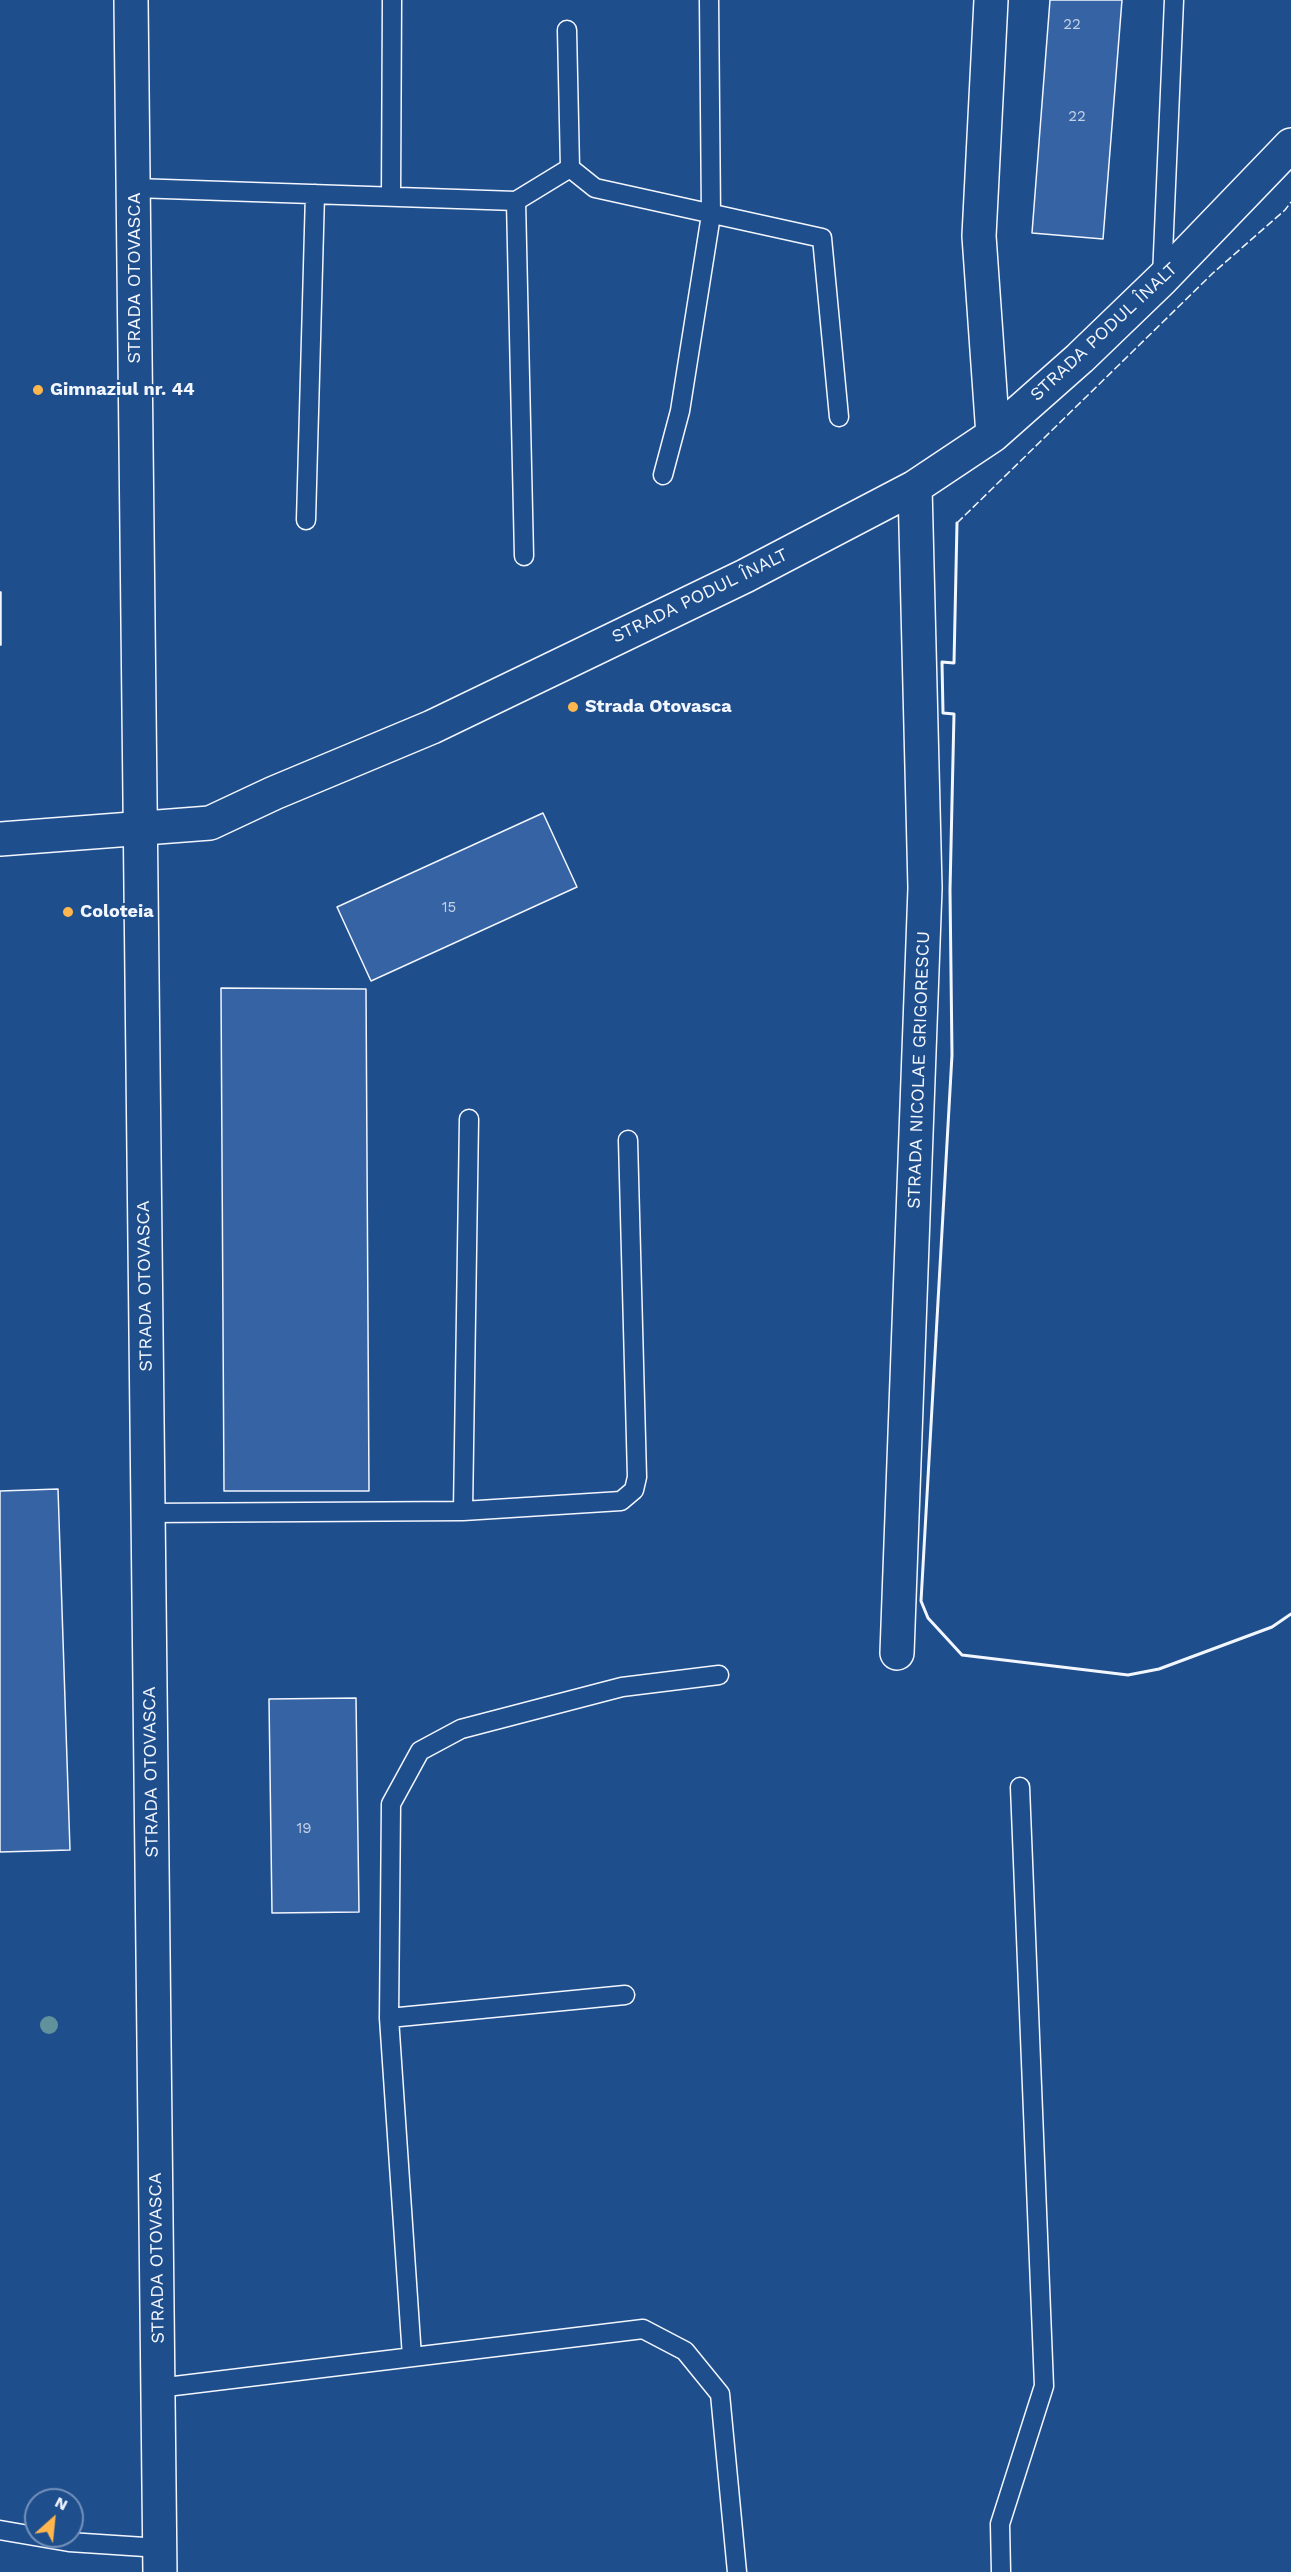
<!DOCTYPE html>
<meta charset="utf-8">
<style>
body{margin:0}
#map{position:relative;width:1291px;height:2572px;overflow:hidden;background:#1f4e8c;font-family:"Work Sans",sans-serif}
canvas{display:block}
.north{position:absolute;left:24px;top:2488px;width:60px;height:60px;box-sizing:border-box;background:#1f4e8c;border:2px solid #7391ba;border-radius:50%;rotate:27deg;font-size:16px;font-weight:700;line-height:24px;text-align:center;color:#f2f6ff}
.north::after{content:'';display:block;margin:auto;width:21px;height:27px;background:#ffb74d;clip-path:polygon(50% 0,100% 100%,50% 72%,0 100%)}
</style>
<div id="map">
<canvas width="1291" height="2572"></canvas>
<div class="north">N</div>
</div>
<script>
const context = document.querySelector('canvas').getContext('2d');
context.lineJoin = 'round';
function fill(path, color) {
  context.fillStyle = color;
  context.fill(path, 'evenodd');
}
function poly(rows) {
  const path = new Path2D();
  for (const r of rows) {
    path.moveTo(r[0], r[1]);
    for (let i = 2; i < r.length; i += 2) path.lineTo(r[i], r[i + 1]);
  }
  return path;
}
function stroke(path, color, width, dash) {
  context.strokeStyle = color;
  context.lineWidth = width;
  context.lineCap = dash ? 'butt' : 'round';
  context.setLineDash(dash || []);
  context.stroke(path);
}
function write(font, color, halo, rows, align = 'center') {
  context.font = font + ' "Work Sans",sans-serif';
  context.lineWidth = 4.5;
  context.setLineDash([]);
  context.textBaseline = 'middle';
  context.strokeStyle = halo;
  context.fillStyle = color;
  for (const [text, x, y, turn = 0] of rows) {
    context.save();
    context.translate(x, y);
    context.rotate((+turn || 0) * Math.PI / 180);
    context.textAlign = isNaN(turn) ? turn : align;
    if (halo) context.strokeText(text, 0, 0);
    context.fillText(text, 0, 0);
    context.restore();
  }
}
const building = poly([
 [1050,0,1122,0,1103,239,1032,233,1050,0],
 [0,592,1,592,1,645,0,645,0,592],
 [543,813,577,887,371,981,337,907,543,813],
 [221,988,366,989,369,1491,224,1491,221,988],
 [58,1489,70,1850,0,1852,0,1491,58,1489],
 [356,1698,359,1912,272,1913,269,1699,356,1698]
]);
const service = poly([
 [570,168,595,188,822,238,839,417],
 [135,188,516,201,570,168,567,30],
 [391,196,392,0],
 [516,201,524,556],
 [1162,277,1174,0],
 [663,475,680,411,711,215,709,0],
 [306,520,315,194],
 [463,1511,621,1501,634,1490,637,1477,628,1140],
 [147,1513,463,1511,469,1119],
 [389,2018,625,1995],
 [412,2357,389,2018,391,1804,420,1751,461,1729,622,1687,719,1675],
 [158,2388,643,2329,685,2351,720,2394,737,2572],
 [0,2530,69,2542,160,2548],
 [1001,2572,1000,2524,1044,2386,1020,1787]
]);
const minor = poly([
 [991,0,979,236,993,435],
 [0,839,210,823,274,793,432,727,745,576,915,487,993,435,1080,358,1162,279,1291,145],
 [897,1653,925,888,915,487]
]);
const tertiary = poly([
 [131,0,160,2572]
]);
const fence = poly([
 [957,523,1213,273,1285,210,1291,202]
]);
const wall = poly([
 [957,523,954,663,942,662,943,713,954,714,950,890,952,1055,921,1601,928,1618,962,1655,1128,1675,1159,1669,1272,1627,1291,1614]
]);
const trees = [
 [49,2025]
];
const markers = [
 [38,390,6,"#ffb74d"],
 [573,707,6,"#ffb74d"],
 [68,912,6,"#ffb74d"]
];
const numberNames = [
 ["22",1072,25],
 ["22",1077,117],
 ["15",449,908],
 ["19",304,1829]
];
const streetNames = [
 ["STRADA OTOVASCA",135,278,-90],
 ["STRADA PODUL ÎNALT",1104,332,-43],
 ["STRADA PODUL ÎNALT",700,596,-26],
 ["STRADA NICOLAE GRIGORESCU",919,1070,-88],
 ["STRADA OTOVASCA",145,1286,-91],
 ["STRADA OTOVASCA",151,1772,-91],
 ["STRADA OTOVASCA",157,2258,-91]
];
const poiNames = [
 ["Gimnaziul nr. 44",50,390],
 ["Strada Otovasca",585,707],
 ["Coloteia",80,912]
];
fill(building, '#3563a3');
stroke(building, '#f2f6ff', 1.5);
stroke(service, '#f2f6ff', 21);
stroke(minor, '#f2f6ff', 36);
stroke(tertiary, '#f2f6ff', 36);
stroke(service, '#1f4e8c', 18);
stroke(minor, '#1f4e8c', 33);
stroke(tertiary, '#1f4e8c', 33);
stroke(fence, '#f2f6ff', 1.5, [8, 3]);
stroke(wall, '#f2f6ff', 3);
context.fillStyle = '#61919a';
for (const [x, y] of trees) {
  context.beginPath();
  context.arc(x, y, 9, 0, 2 * Math.PI);
  context.fill();
}
for (const [x, y, r, color] of markers) {
  const dot = new Path2D();
  dot.arc(x, y, r, 0, 2 * Math.PI);
  context.fillStyle = color;
  context.fill(dot);
  stroke(dot, '#1f4e8c', 2);
}
write('15px', '#c3d1e8', null, numberNames);
write('18px', '#f2f6ff', '#1f4e8c', streetNames);
write('bold 18px', '#f2f6ff', '#1f4e8c', poiNames, 'left');
</script>
